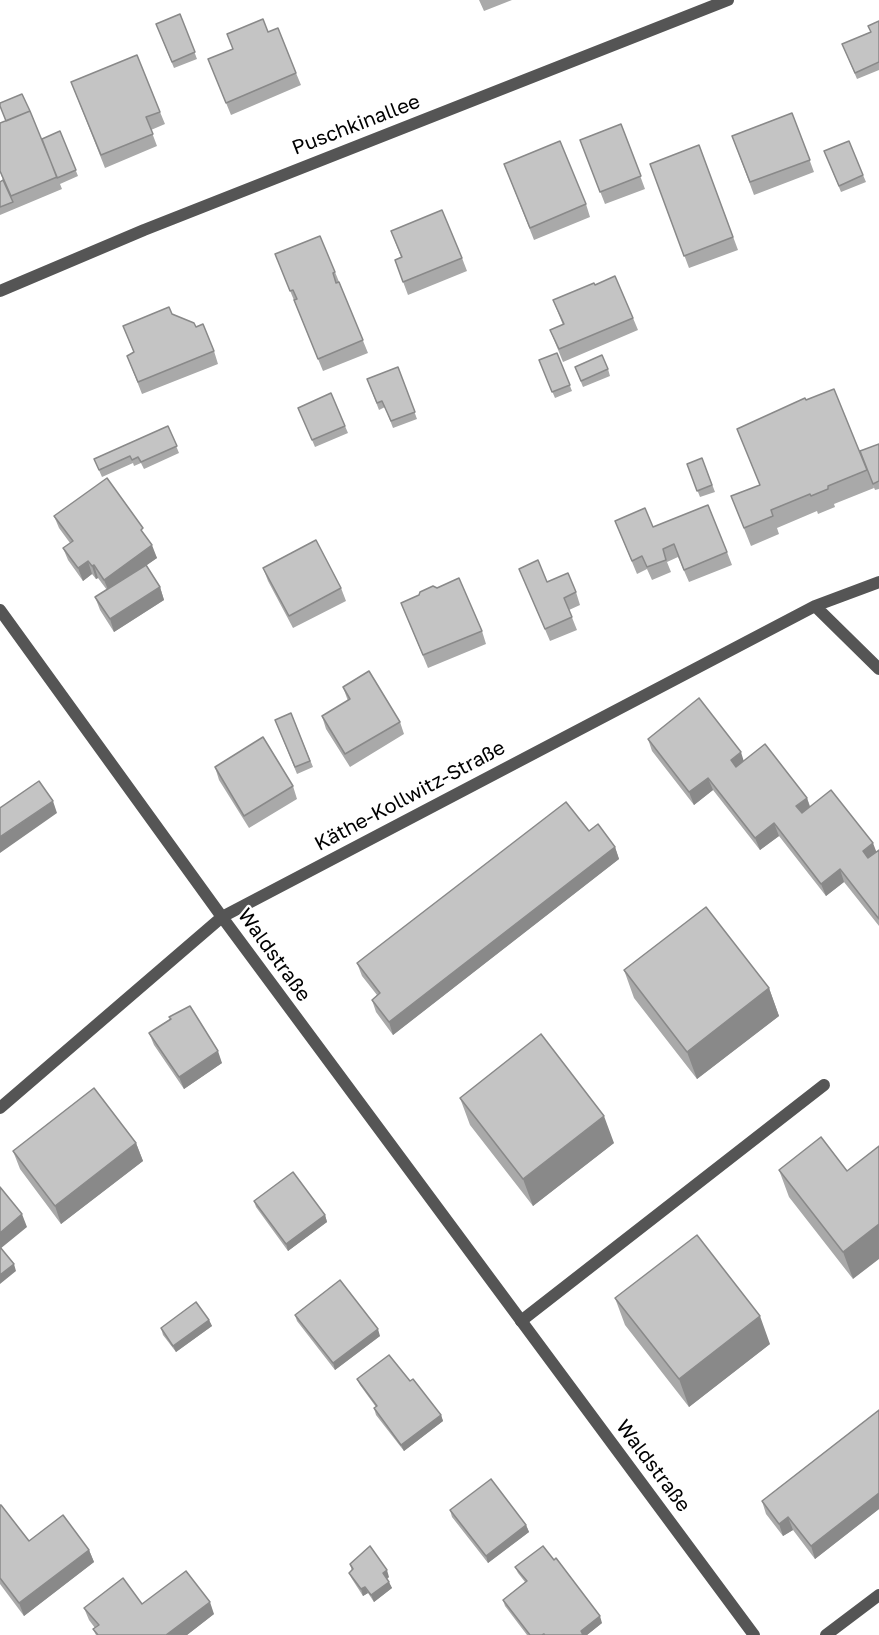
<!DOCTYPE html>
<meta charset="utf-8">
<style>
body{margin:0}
canvas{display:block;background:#fff}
</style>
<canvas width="879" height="1635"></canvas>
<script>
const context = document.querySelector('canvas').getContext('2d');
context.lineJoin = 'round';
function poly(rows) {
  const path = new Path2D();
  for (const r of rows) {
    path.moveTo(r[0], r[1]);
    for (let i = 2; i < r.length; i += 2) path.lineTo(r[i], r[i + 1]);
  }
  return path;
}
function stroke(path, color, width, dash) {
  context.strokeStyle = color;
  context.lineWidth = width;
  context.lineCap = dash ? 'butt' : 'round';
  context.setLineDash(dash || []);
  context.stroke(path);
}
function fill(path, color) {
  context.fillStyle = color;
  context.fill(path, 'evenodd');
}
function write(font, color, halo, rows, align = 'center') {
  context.font = font + ' "Golos Text",sans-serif';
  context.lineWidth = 4.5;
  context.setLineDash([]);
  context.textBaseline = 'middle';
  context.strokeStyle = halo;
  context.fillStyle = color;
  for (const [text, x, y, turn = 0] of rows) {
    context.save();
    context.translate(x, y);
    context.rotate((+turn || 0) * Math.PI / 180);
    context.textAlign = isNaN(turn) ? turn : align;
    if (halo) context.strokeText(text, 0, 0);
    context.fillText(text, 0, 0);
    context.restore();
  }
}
const service = poly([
 [521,1321,824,1085]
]);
const minor = poly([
 [0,291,144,230,728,0],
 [815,606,879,669],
 [0,610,222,917,754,1635],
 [0,1108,222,917,815,606,879,582],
 [826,1635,879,1595]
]);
const wall = poly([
 [479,0,512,0,484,11],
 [180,14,197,59,174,68,156,24],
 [879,21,879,70,857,79,842,44,871,32,868,26],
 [268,32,296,73,301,85,231,115,208,59,233,49,227,34],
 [71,82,160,112,165,124,151,130,157,146,105,168],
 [792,113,814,172,754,195,732,136],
 [0,123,42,139,60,131,78,176,60,184,62,189,0,215,0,182,3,180,0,172],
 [621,124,645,189,605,204,580,140],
 [699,145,738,250,689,268,650,164],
 [827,158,863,175,866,182,841,192],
 [504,164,586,204,590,217,534,240],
 [391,231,462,258,467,271,408,295,395,260,401,257],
 [275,254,335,272,368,353,323,371],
 [595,285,633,318,638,330,563,362,550,330,563,325,553,300],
 [172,314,196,327,214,351,218,364,142,394,127,356,134,353,123,326],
 [557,353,572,391,555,398,539,360],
 [398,367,417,419,393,428,385,407,379,410,367,379],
 [575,367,608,369,610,376,583,387],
 [806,400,860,451,879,444,879,489,875,490,873,485,874,488,834,504,835,507,818,514,817,511,777,528,779,534,751,546,731,496,760,485,737,429],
 [301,414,345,426,348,433,315,447],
 [168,426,179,453,144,469,141,463,134,466,133,463,102,477,94,459],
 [702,458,715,492,700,497,687,464],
 [54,516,146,537,157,558,146,565,160,587,164,600,114,632,100,610,95,597,107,590,98,578,96,579,92,574,83,581,68,560,63,548,70,543,59,528],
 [615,521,653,527,727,552,732,565,689,582,678,557,667,562,671,572,652,580,647,569,637,574],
 [263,568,341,588,346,601,293,628,268,581],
 [519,569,547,582,576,592,580,605,569,610,577,630,550,641],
 [401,603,482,631,486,644,428,668],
 [343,687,400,722,404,734,350,767,326,729,322,716,348,701],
 [291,713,313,767,297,774,275,720],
 [648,739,744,761,807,798,810,806,876,852,879,850,879,926,844,882,826,896,779,836,760,850,713,790,694,805,652,751],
 [215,767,293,786,297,799,249,828,219,780],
 [615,847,619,859,393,1035,376,1012,372,1000,377,995,362,976,357,963],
 [624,970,769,988,779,1016,697,1079,634,998],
 [169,1017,222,1063,184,1089,154,1045,149,1033,170,1019],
 [460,1098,614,1143,533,1206,470,1125],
 [821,1137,853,1279,789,1197,779,1170],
 [136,1143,143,1161,61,1224,20,1169,13,1151],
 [254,1201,325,1215,327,1222,288,1251,256,1207],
 [615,1298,770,1344,689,1407,625,1325],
 [295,1315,380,1336,335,1370,297,1321],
 [209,1320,212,1326,176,1352,163,1335,161,1328],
 [357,1379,441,1415,443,1421,404,1451,376,1415,374,1408,376,1407,360,1385],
 [879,1410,879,1509,815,1559,793,1530,783,1536,766,1514,762,1501],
 [0,1505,29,1541,89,1550,94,1562,24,1616,0,1584],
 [450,1510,526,1525,529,1532,488,1563,452,1517],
 [350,1564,389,1577,387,1579,392,1588,374,1602,368,1593,363,1596,352,1579,349,1573,352,1571],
 [515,1567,602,1623,587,1635,527,1635,505,1606,503,1600,525,1582,518,1573],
 [142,1604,214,1614,187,1635,96,1635,93,1629,95,1628,89,1620,84,1608]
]);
const shadedWall = poly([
 [152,545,157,558,109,592,104,580],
 [88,561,92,574,83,581,78,568],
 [94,565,98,578,96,579,92,566],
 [160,587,164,600,114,632,110,619],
 [741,752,745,765,735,773,731,760],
 [708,778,713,790,694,805,689,792],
 [807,798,811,811,801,818,796,806],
 [53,801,57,813,0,853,0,837],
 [774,823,779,836,760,850,755,838],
 [873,843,878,856,867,864,863,851],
 [615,847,619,859,393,1035,389,1022],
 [840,869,844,882,826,896,821,884],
 [769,988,779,1016,697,1079,687,1052],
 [218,1051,222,1063,184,1089,179,1077],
 [604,1116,614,1143,533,1206,523,1179],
 [136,1143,143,1161,61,1224,55,1206],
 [22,1214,27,1227,0,1249,0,1233],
 [325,1215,327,1222,288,1251,286,1244],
 [879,1224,879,1259,853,1279,843,1252],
 [14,1264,16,1271,0,1284,0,1275],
 [760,1316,770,1344,689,1407,679,1379],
 [209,1320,212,1326,176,1352,173,1346],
 [378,1329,380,1336,335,1370,333,1363],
 [441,1415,443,1421,404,1451,401,1445],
 [879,1493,879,1509,815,1559,811,1546],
 [788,1517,793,1530,783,1536,779,1524],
 [526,1525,529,1532,488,1563,486,1556],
 [89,1550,94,1562,24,1616,19,1603],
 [387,1570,389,1577,385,1580,383,1573],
 [389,1582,392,1588,374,1602,371,1595],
 [365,1587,368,1593,363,1596,361,1589],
 [210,1602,214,1614,187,1635,166,1635],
 [600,1616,602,1623,587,1635,582,1635,581,1631]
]);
const building = poly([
 [180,14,195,52,172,62,156,24,180,14],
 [263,19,268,32,278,28,296,73,226,103,208,59,233,49,227,34,263,19],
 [879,21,879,62,855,73,842,44,871,32,868,26,879,21],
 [137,55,160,112,146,117,153,134,101,155,71,82,137,55],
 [22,94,30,111,6,121,0,106,0,103,22,94],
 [30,111,57,177,11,196,0,171,0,123,30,111],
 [792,113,810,160,750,182,732,136,792,113],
 [621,124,641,176,600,192,580,140,621,124],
 [60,131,76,170,57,178,42,139,60,131],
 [560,141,586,204,530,228,504,164,560,141],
 [849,141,863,175,839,186,824,151,849,141],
 [699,145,733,237,684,256,650,164,699,145],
 [3,180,13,202,0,207,0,182,3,180],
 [442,210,462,258,403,282,395,260,402,257,391,231,442,210],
 [320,236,335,272,333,273,336,283,339,282,363,340,318,359,294,300,297,299,293,290,290,291,275,254,320,236],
 [615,276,633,318,559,349,550,330,564,324,553,300,594,283,595,285,615,276],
 [169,307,172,314,194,323,196,327,203,324,214,351,138,382,127,356,134,352,123,326,169,307],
 [557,353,570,385,552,392,539,360,557,353],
 [602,355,608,369,581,381,575,367,602,355],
 [398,367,415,412,391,421,382,401,377,403,367,379,398,367],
 [834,389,867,470,828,486,828,489,811,496,810,494,771,510,773,516,744,528,731,496,760,485,737,429,805,398,806,400,834,389],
 [331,393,345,426,312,440,298,408,331,393],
 [168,426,177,446,141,462,138,457,132,460,130,456,99,470,94,459,168,426],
 [879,444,879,481,873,484,860,451,879,444],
 [702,458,712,485,697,491,687,464,702,458],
 [107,478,143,528,141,530,152,545,104,580,94,565,92,566,88,561,78,568,63,548,73,541,54,516,107,478],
 [708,505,727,552,684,570,674,544,663,549,666,560,647,567,642,556,632,561,615,521,645,508,653,527,708,505],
 [316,540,341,588,289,616,263,568,316,540],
 [538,560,547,582,568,573,576,592,564,598,572,617,545,629,519,569,538,560],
 [146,565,160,587,110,619,95,597,146,565],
 [459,578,482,631,423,655,401,603,419,595,420,592,433,586,437,588,459,578],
 [369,671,400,722,345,754,322,716,350,699,343,687,369,671],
 [699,698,741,752,731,760,736,767,765,744,807,798,796,806,802,813,831,790,873,843,863,851,868,858,879,850,879,919,840,869,821,884,774,823,755,838,708,778,689,792,648,739,699,698],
 [291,713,310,761,295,767,275,720,291,713],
 [263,737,293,786,244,816,215,767,263,737],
 [39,781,53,801,0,837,0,808,39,781],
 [566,802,589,831,598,824,615,847,389,1022,372,1000,380,993,357,963,566,802],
 [706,907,769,988,687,1052,624,970,706,907],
 [190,1006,218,1051,179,1077,149,1033,171,1019,169,1017,190,1006],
 [541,1034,604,1116,523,1179,460,1098,541,1034],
 [94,1088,136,1143,55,1206,13,1151,94,1088],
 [821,1137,847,1171,879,1146,879,1224,843,1252,779,1170,821,1137],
 [293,1172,325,1215,286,1244,254,1201,293,1172],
 [0,1187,22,1214,0,1233,0,1187],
 [697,1235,760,1316,679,1379,615,1298,697,1235],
 [0,1247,14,1264,0,1275,0,1247],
 [340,1280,378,1329,333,1363,295,1315,340,1280],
 [196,1302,209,1320,173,1346,161,1328,196,1302],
 [389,1355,410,1381,413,1379,441,1415,401,1445,374,1408,377,1406,357,1379,389,1355],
 [879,1410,879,1493,811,1546,788,1517,779,1524,762,1501,879,1410],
 [491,1479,526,1525,486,1556,450,1510,491,1479],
 [0,1505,1,1505,29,1541,63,1515,89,1550,19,1603,0,1578,0,1505],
 [370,1546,387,1570,383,1573,389,1582,371,1595,365,1587,361,1589,349,1573,353,1569,350,1564,370,1546],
 [543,1546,554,1560,556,1558,600,1616,581,1631,583,1635,545,1635,544,1634,542,1635,530,1635,503,1600,527,1581,515,1567,543,1546],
 [186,1571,210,1602,166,1635,98,1635,93,1629,99,1625,84,1608,123,1578,142,1604,186,1571]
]);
const streetNames = [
 ["Puschkinallee",356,125,-21],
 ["Käthe-Kollwitz-Straße",410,796,-28],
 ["Waldstraße",274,955,54],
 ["Waldstraße",653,1466,53]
];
stroke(service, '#555', 12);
stroke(minor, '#555', 12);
fill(wall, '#a9a9a9');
fill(shadedWall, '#898989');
fill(building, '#c4c4c4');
stroke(building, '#898989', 1.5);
write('20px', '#000', '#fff', streetNames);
</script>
